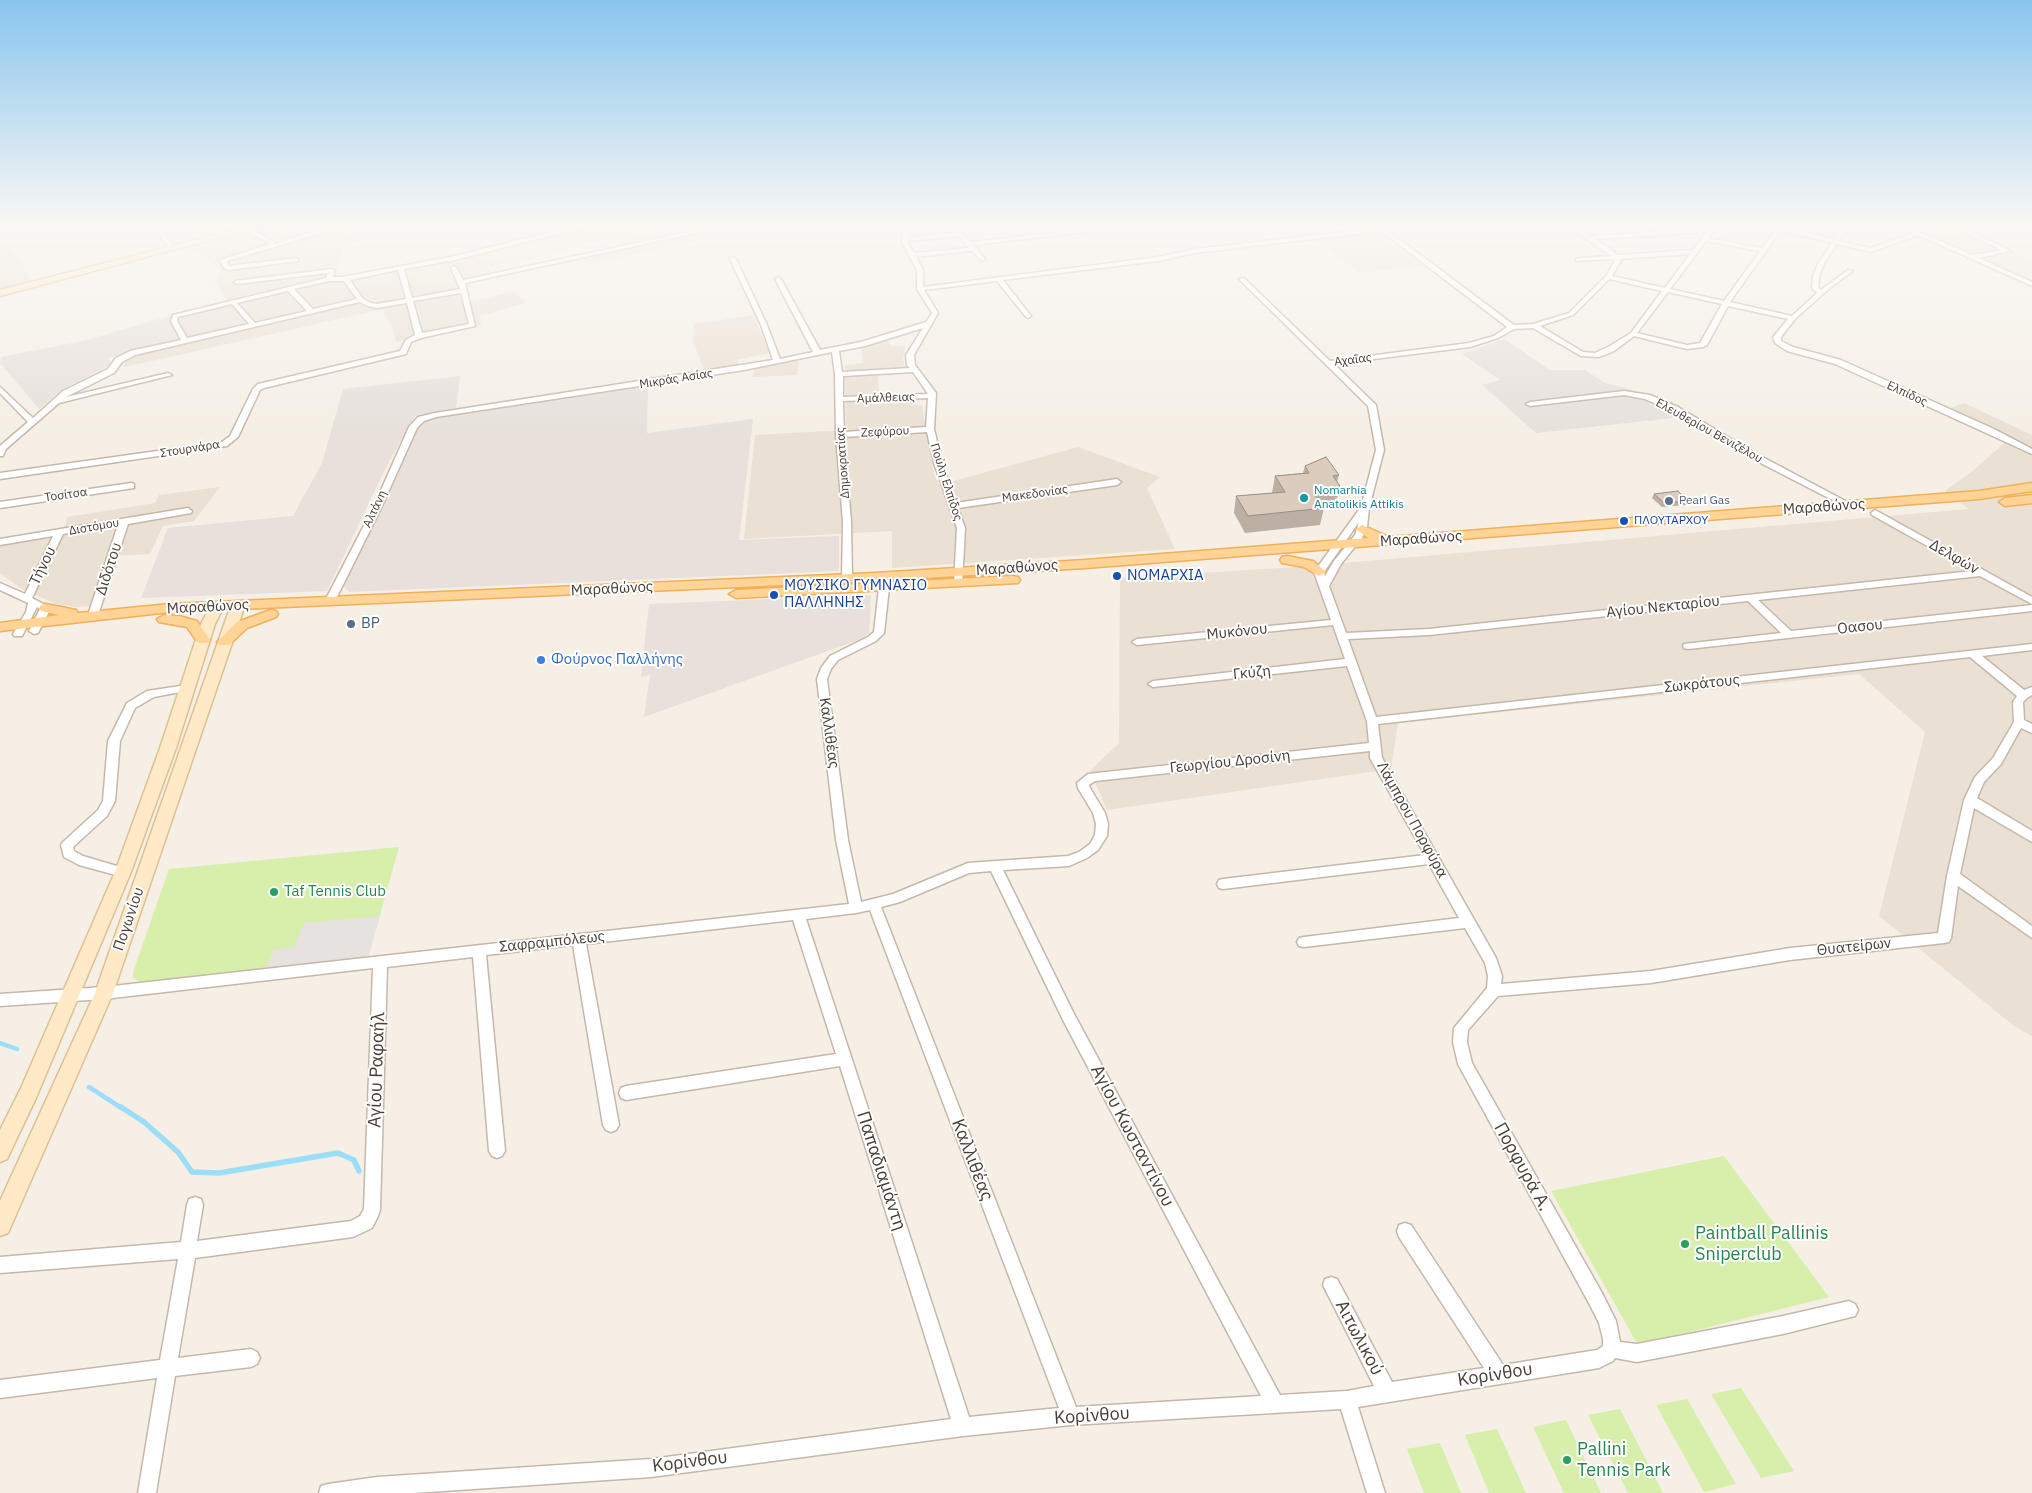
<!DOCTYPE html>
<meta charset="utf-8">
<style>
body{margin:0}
canvas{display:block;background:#f5efe6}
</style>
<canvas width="2032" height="1493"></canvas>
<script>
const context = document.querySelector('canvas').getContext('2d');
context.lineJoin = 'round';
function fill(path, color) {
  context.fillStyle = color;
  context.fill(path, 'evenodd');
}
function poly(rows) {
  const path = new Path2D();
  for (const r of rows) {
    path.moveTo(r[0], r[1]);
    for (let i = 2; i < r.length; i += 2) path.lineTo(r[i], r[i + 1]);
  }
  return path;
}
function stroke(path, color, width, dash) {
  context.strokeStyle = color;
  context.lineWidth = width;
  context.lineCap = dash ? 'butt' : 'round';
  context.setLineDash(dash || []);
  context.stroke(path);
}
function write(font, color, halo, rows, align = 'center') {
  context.font = font + ' "IBM Plex Sans",sans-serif';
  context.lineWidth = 4;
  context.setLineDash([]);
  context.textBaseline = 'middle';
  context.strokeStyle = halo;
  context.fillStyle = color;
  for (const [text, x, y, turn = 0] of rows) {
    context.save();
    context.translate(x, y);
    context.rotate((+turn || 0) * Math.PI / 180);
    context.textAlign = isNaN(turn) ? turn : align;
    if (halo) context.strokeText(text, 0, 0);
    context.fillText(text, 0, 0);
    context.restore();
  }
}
const residential = poly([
 [246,224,327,224,358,241,345,245,333,277,344,277,452,256,460,272,487,268,492,274,623,246,616,239,675,228,672,224,721,224,721,227,730,233,588,265,581,258,465,283,471,302,514,291,526,303,479,316,481,325,396,342,393,329,383,309,125,367,122,354,179,341,162,318,228,301,215,282,220,270,187,243,247,227],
 [1996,224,2032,225,2032,238],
 [1374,231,1423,266,1359,273,1315,238],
 [1962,232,2032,260,2032,281,1931,237],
 [10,244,33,283,0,291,0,246],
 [753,315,770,353,737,360,740,365,704,370,693,341,694,324],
 [888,340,890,346,905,346,903,360,906,368,878,371,879,395,922,406,934,474,939,485,1078,447,1160,477,1147,488,1175,549,892,568,892,531,744,539,755,435,846,430,845,365,863,363,861,346],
 [799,359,797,375,753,377,754,368],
 [1964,403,2032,435,2032,1036,2014,1026,1879,916,1925,732,1859,674,1398,723,1391,769,1107,810,1090,771,1119,743,1120,578,1297,567,1969,509,1945,491,1975,469,2010,438,1946,410],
 [220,487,194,521,163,526,150,554,107,556,92,606,76,607,56,604,20,588,0,573,0,545,61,535,68,517,155,503,159,495]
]);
const industrial = poly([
 [162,318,179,341,108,358,111,362,107,367,63,389,39,409,0,363,1,357,87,340],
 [1504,339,1550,370,1585,370,1605,383,1669,400,1691,416,1536,433,1482,385,1500,380,1462,354],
 [460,376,456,408,415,416,388,463,327,591,141,598,168,528,293,516,322,463,343,389],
 [648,386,647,433,753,419,739,540,839,536,839,571,349,592,342,584,417,426,424,420,443,415],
 [871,595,869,633,861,639,644,717,650,675,641,677,649,604]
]);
const education = poly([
 [624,224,657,224,663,226,614,239,609,237,523,261,460,272,454,260,565,231,603,229]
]);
const green = poly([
 [399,847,368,958,140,982,133,978,133,972,169,869],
 [1724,1156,1829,1297,1638,1345,1551,1191],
 [1741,1388,1794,1471,1761,1478,1711,1394],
 [1687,1399,1736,1484,1704,1492,1656,1405],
 [1620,1409,1663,1493,1628,1493,1588,1415],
 [1566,1420,1601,1493,1564,1493,1533,1427],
 [1497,1429,1526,1493,1489,1493,1465,1435],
 [1440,1443,1461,1493,1424,1493,1407,1449]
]);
const parking = poly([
 [380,916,368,958,266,969,273,950,294,947,304,923]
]);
const streamFar1 = poly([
 [0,1043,17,1049],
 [89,1087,123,1109]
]);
const stream = poly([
 [121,1107,144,1122,178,1152,192,1172,219,1173,338,1153,354,1160,359,1171]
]);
const street = poly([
 [152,224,158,224,175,249,174,250,170,250,152,224],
 [594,224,609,224,565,232,455,260,404,269,412,298,460,289,451,268,454,266,457,268,463,280,711,227,714,229,465,283,475,326,421,338,411,342,406,354,264,388,260,390,238,437,227,446,0,479,0,473,222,442,230,436,253,389,258,384,400,351,406,340,415,335,407,303,377,308,367,306,360,302,135,355,122,362,114,373,66,397,168,373,172,375,59,403,6,449,3,456,0,456,0,446,28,422,0,393,0,387,33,418,63,391,108,369,116,358,130,351,181,340,171,321,173,315,326,278,328,273,237,284,234,282,235,281,332,269,335,271,333,277,342,277,455,256,565,228,594,224],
 [398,270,406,299,377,304,371,303,363,299,350,280,398,270],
 [329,281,344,281,357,299,313,309,294,289,329,281],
 [288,291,307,311,255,323,237,303,288,291],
 [461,293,469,324,422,333,413,301,461,293],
 [232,304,249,324,187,338,177,321,178,317,232,304],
 [904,224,910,224,909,237,961,232,971,242,1108,227,1111,229,974,245,985,259,982,261,972,251,916,257,923,270,923,287,1158,257,1195,249,1377,228,1374,225,1379,224,1514,325,1533,324,1569,313,1606,276,1615,261,1614,259,1576,261,1576,259,1578,258,1611,256,1565,224,1572,224,1591,236,1693,229,1696,231,1693,233,1596,239,1613,251,1617,255,1693,250,1713,224,1719,224,1708,238,1762,248,1780,224,1786,224,1784,227,1834,239,1842,228,1842,224,1848,224,1848,228,1839,241,1871,248,1914,233,1904,224,1911,224,1920,232,1972,255,2001,250,1959,230,1981,224,1992,224,1968,230,2011,251,1979,258,2032,282,2032,286,1918,235,1871,252,1837,244,1825,262,1819,276,1818,287,1821,290,1848,270,1853,271,1831,287,1795,319,1781,337,1781,341,1793,347,1841,360,1994,429,2032,449,2032,454,1835,364,1787,351,1775,343,1773,337,1788,319,1728,306,1707,345,1703,347,1687,349,1634,336,1614,351,1599,357,1581,356,1533,328,1514,329,1498,338,1470,347,1334,364,1376,405,1384,450,1369,508,1367,527,1362,538,1341,564,1329,586,1346,633,1429,629,1972,571,1872,515,1871,513,1875,510,2032,597,2032,604,1980,576,1758,600,1791,631,2032,605,2032,611,1688,649,1684,648,1683,646,1684,644,1781,633,1748,601,1429,635,1348,639,1376,717,2032,644,2032,650,1982,656,2024,690,2032,687,2032,695,2027,698,2023,702,2024,720,2032,724,2032,733,2021,728,2001,764,1984,782,1977,798,2032,831,2032,842,1974,808,1960,874,2032,926,2032,938,1958,886,1951,938,1949,942,1944,943,1790,960,1651,983,1498,996,1468,1030,1467,1042,1472,1063,1602,1293,1616,1321,1620,1342,1637,1344,1783,1316,1849,1301,1855,1304,1858,1310,1855,1316,1783,1334,1637,1362,1615,1358,1613,1361,1599,1368,1358,1407,1385,1493,1367,1493,1341,1409,1071,1425,963,1436,651,1477,414,1493,319,1493,321,1486,328,1484,377,1477,651,1459,951,1419,840,1066,626,1100,621,1098,619,1093,621,1088,626,1086,836,1054,793,920,586,944,619,1125,616,1130,611,1132,606,1130,603,1125,573,945,486,955,505,1151,502,1156,497,1158,492,1156,489,1151,473,957,387,967,380,1210,378,1216,372,1228,353,1237,195,1258,178,1358,251,1349,257,1352,260,1358,257,1364,251,1367,175,1376,156,1493,138,1493,157,1378,0,1398,0,1380,160,1360,178,1259,0,1273,0,1257,181,1242,187,1205,189,1199,195,1197,201,1199,203,1205,197,1241,351,1221,360,1216,364,1209,373,968,104,999,0,1006,0,994,104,987,849,904,836,840,817,679,821,668,830,656,868,637,874,632,879,588,884,585,889,588,884,633,876,641,838,660,831,669,827,679,848,840,861,902,893,894,968,863,1068,856,1079,852,1090,844,1095,835,1096,824,1093,813,1078,788,1077,783,1088,774,1369,743,1367,721,1347,666,1153,687,1148,684,1153,681,1345,659,1333,625,1137,645,1132,642,1137,639,1331,620,1314,572,1361,507,1376,450,1368,406,1239,279,1244,278,1330,361,1469,343,1494,336,1507,327,1381,231,1195,253,1158,261,1003,280,1031,316,1028,318,1026,317,997,281,924,290,938,313,914,355,915,365,936,393,934,429,942,463,956,503,1117,479,1121,482,1117,485,958,508,965,528,962,585,959,586,954,583,957,528,934,463,927,432,844,437,851,522,852,578,847,581,842,578,843,522,836,435,835,374,832,352,744,370,436,417,424,421,417,428,382,506,335,601,330,604,325,601,374,506,409,427,418,417,435,413,773,360,761,325,730,259,733,257,736,259,767,325,780,359,813,352,775,279,778,277,781,279,820,350,861,342,926,322,932,313,917,289,917,270,902,243,904,224],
 [1781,230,1832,243,1819,262,1813,276,1812,288,1817,293,1792,316,1730,302,1781,230],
 [959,236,969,248,914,253,908,243,908,241,959,236],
 [1706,241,1760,251,1724,301,1670,289,1706,241],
 [1690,254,1665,288,1612,276,1621,261,1620,259,1690,254],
 [1609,279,1662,291,1631,333,1608,347,1595,353,1583,352,1540,326,1573,315,1609,279],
 [1668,292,1722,304,1700,343,1687,345,1637,333,1668,292],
 [923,328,906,355,907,365,910,368,842,372,839,351,865,346,923,328],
 [913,372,928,394,843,397,843,376,913,372],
 [928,398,926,427,844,432,843,401,928,398],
 [1359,522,1355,535,1334,561,1325,576,1324,572,1359,522],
 [1970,657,2017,696,2013,702,2014,722,1993,758,1975,777,1964,800,1947,876,1938,933,1790,948,1651,971,1501,984,1502,976,1496,958,1382,758,1378,724,1970,657],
 [1370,751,1370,758,1425,855,1223,879,1219,880,1217,884,1219,888,1223,889,1429,864,1459,918,1304,937,1299,938,1297,942,1299,946,1304,947,1465,928,1485,963,1488,976,1487,988,1454,1028,1453,1042,1458,1064,1590,1305,1599,1323,1603,1339,1603,1346,1597,1350,1503,1365,1411,1225,1405,1223,1399,1225,1397,1231,1399,1237,1484,1368,1392,1382,1337,1279,1331,1277,1325,1279,1323,1285,1374,1386,1347,1391,1280,1395,1073,1012,1003,870,1069,866,1087,858,1098,850,1107,836,1108,824,1105,813,1090,788,1089,785,1095,781,1370,751],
 [991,871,1063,1020,1261,1396,1076,1407,881,907,900,902,969,873,991,871],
 [870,910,1059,1408,969,1417,806,919,856,913,870,910],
 [330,227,333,229,332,230,227,261,229,266,296,258,298,259,298,261,229,270,224,268,220,260,270,244,246,230,246,228,250,228,276,243,330,227],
 [1624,391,1650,395,1678,407,1753,452,1853,505,1852,507,1846,507,1747,456,1672,411,1645,399,1624,395,1530,406,1526,404,1530,402,1624,391],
 [131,483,134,484,134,488,0,508,0,502,131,483],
 [188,508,192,511,191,513,128,524,98,615,93,618,88,615,118,525,63,534,32,598,51,608,38,633,34,634,29,631,40,609,37,607,22,636,14,636,13,634,26,612,28,603,0,590,0,583,25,594,53,536,0,545,0,539,188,508],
 [187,685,192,688,191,690,154,697,135,708,120,741,115,801,107,816,73,847,74,851,83,856,127,869,129,872,127,875,123,877,79,865,64,857,61,845,63,842,98,810,103,801,108,741,127,703,147,691,187,685]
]);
const secondary = poly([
 [257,224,270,224,0,296,0,290,257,224],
 [238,601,245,605,113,993,8,1233,0,1236,0,1201,95,993,231,605,238,601],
 [217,602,224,606,215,624,176,748,131,872,36,1098,7,1159,0,1162,0,1130,21,1088,115,872,160,748,201,624,212,603,217,602]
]);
const primary = poly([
 [2032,483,2032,491,1979,499,1085,568,875,581,170,612,0,631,0,623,59,615,41,611,39,608,41,605,46,604,76,610,78,613,170,604,875,573,1085,560,1368,538,1356,529,1362,525,1389,537,1979,491,2032,483],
 [2032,495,2032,503,2005,506,1999,502,2005,498,2032,495],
 [1287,556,1313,561,1326,572,1319,576,1304,567,1282,563,1280,560,1282,557,1287,556],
 [1013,576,1018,577,1020,580,1018,583,736,598,729,594,736,590,1013,576],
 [271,610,276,611,278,614,276,617,247,628,229,645,219,645,217,642,237,622,271,610],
 [164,615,179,616,197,621,210,640,208,643,198,643,187,627,159,622,157,619,164,615]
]);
const wall = poly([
 [1305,466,1339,475,1337,482,1340,486,1336,503,1322,504,1324,508,1320,525,1245,533,1234,513,1236,496,1272,493,1275,476,1303,473],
 [1654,494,1688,501,1686,505,1662,507,1652,498]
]);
const building = poly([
 [1326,457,1339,475,1333,476,1340,486,1323,488,1325,491,1313,492,1324,508,1248,516,1236,496,1285,492,1275,476,1309,473,1305,466,1326,457],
 [1678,491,1688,501,1664,503,1654,494,1678,491]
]);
const markers = [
 [1304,498,5,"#0f9aa8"],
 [1669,501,5,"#5c6f8a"],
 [1624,521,5,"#1a4fb4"],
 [1117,576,5,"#1a4fb4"],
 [774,595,5,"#1a4fb4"],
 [351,624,5,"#5c6f8a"],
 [541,660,5,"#3f7fe0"],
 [274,892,5,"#2e9e5b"],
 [1685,1244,5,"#2e9e5b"],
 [1567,1460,5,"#2e9e5b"]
];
const farStreetnames = [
 ["Αχαΐας",1353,360,-7],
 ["Μικράς Ασίας",676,379,-9],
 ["Ελπίδος",1907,394,25],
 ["Αμάλθειας",886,398,-2],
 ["Ελευθερίου Βενιζέλου",1709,431,29],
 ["Ζεφύρου",885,432,-3],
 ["Στουρνάρα",190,449,-9],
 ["Δημοκρατίας",843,463,-94],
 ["Πούλη Ελπίδος",946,482,72],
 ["Μακεδονίας",1035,494,-8],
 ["Τοσίτσα",66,495,-8],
 ["Αλτάνη",375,509,-65],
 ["Διστόμου",94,527,-10]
];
const farCulturenames = [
 ["Nomarhia",1314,491],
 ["Anatolikis Attikis",1314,505]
];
const farServicenames = [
 ["Pearl Gas",1679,501]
];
const farTransitnames = [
 ["ΠΛΟΥΤΑΡΧΟΥ",1634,521]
];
const streetNames = [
 ["Μαραθώνος",1824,507,-4],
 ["Μαραθώνος",1421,539,-4],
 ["Δελφών",1954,557,30],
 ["Τήνου",43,566,-64],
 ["Μαραθώνος",1017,568,-4],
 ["Διδότου",109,569,-72],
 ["Μαραθώνος",612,589,-3],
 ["Μαραθώνος",208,607,-3],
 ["Αγίου Νεκταρίου",1663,607,-6],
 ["Οασου",1860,627,-6],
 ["Μυκόνου",1237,632,-6],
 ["Γκύζη",1252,673,-6],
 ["Σωκράτους",1702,684,-6],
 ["Καλλιθέας",829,733,82],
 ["Γεωργίου Δροσίνη",1230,762,-6],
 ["Λάμπρου Πορφύρα",1412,820,61],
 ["Πογωνίου",129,919,-71],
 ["Σαφραμπόλεως",552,942,-6],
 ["Θυατείρων",1854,947,-6]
];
const transitNames = [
 ["ΝΟΜΑΡΧΙΑ",1127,576],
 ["ΜΟΥΣΙΚΟ ΓΥΜΝΑΣΙΟ",784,586],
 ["ΠΑΛΛΗΝΗΣ",784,603]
];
const serviceNames = [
 ["BP",361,624]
];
const shopNames = [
 ["Φούρνος Παλλήνης",551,660]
];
const leisureNames = [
 ["Taf Tennis Club",284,892]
];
const nearStreetnames = [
 ["Αγίου Ραφαήλ",377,1070,-88],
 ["Αγίου Κωσταντίνου",1132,1136,62],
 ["Καλλιθέας",972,1160,69],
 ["Πορφυρά Α.",1522,1167,61],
 ["Παπαδιαμάντη",881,1171,72],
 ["Αιτωλικού",1359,1338,62],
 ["Κορίνθου",1495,1375,-9],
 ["Κορίνθου",1092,1416,-4],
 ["Κορίνθου",690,1462,-7]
];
const nearLeisurenames = [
 ["Paintball Pallinis",1695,1234],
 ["Sniperclub",1695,1255],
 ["Pallini",1577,1450],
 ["Tennis Park",1577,1471]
];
fill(residential, '#eae0d4');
fill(industrial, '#e7e0db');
fill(education, '#f0e2cf');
fill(green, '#d8eeab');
fill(parking, '#e6e2df');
stroke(streamFar1, '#9cdef8', 4.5);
stroke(stream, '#9cdef8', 5.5);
stroke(street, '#c5b8ab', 3);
stroke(secondary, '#ddc193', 3);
stroke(primary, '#f1b059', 3);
fill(street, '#fff');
fill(secondary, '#ffeac7');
fill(primary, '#ffd496');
fill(wall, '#bcafa3');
fill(building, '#dbccbe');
stroke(building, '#998f85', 1);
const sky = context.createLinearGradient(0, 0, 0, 433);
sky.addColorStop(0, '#89c5ee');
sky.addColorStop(0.52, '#faf8f4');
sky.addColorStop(1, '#faf8f400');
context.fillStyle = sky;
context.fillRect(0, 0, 2032, 433);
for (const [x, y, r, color] of markers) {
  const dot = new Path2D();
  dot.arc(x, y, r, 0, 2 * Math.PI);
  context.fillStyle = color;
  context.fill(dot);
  stroke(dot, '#fff', 2);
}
write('12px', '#493e35', '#fff', farStreetnames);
write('12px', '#0d838f', '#fff', farCulturenames, 'left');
write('12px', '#4e5e75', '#fff', farServicenames, 'left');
write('12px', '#164399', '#fff', farTransitnames, 'left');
write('15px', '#493e35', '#fff', streetNames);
write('15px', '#164399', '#fff', transitNames, 'left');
write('15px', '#4e5e75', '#fff', serviceNames, 'left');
write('15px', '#366cbe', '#fff', shopNames, 'left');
write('15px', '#27864d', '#fff', leisureNames, 'left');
write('18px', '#493e35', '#fff', nearStreetnames);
write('18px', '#27864d', '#fff', nearLeisurenames, 'left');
</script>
